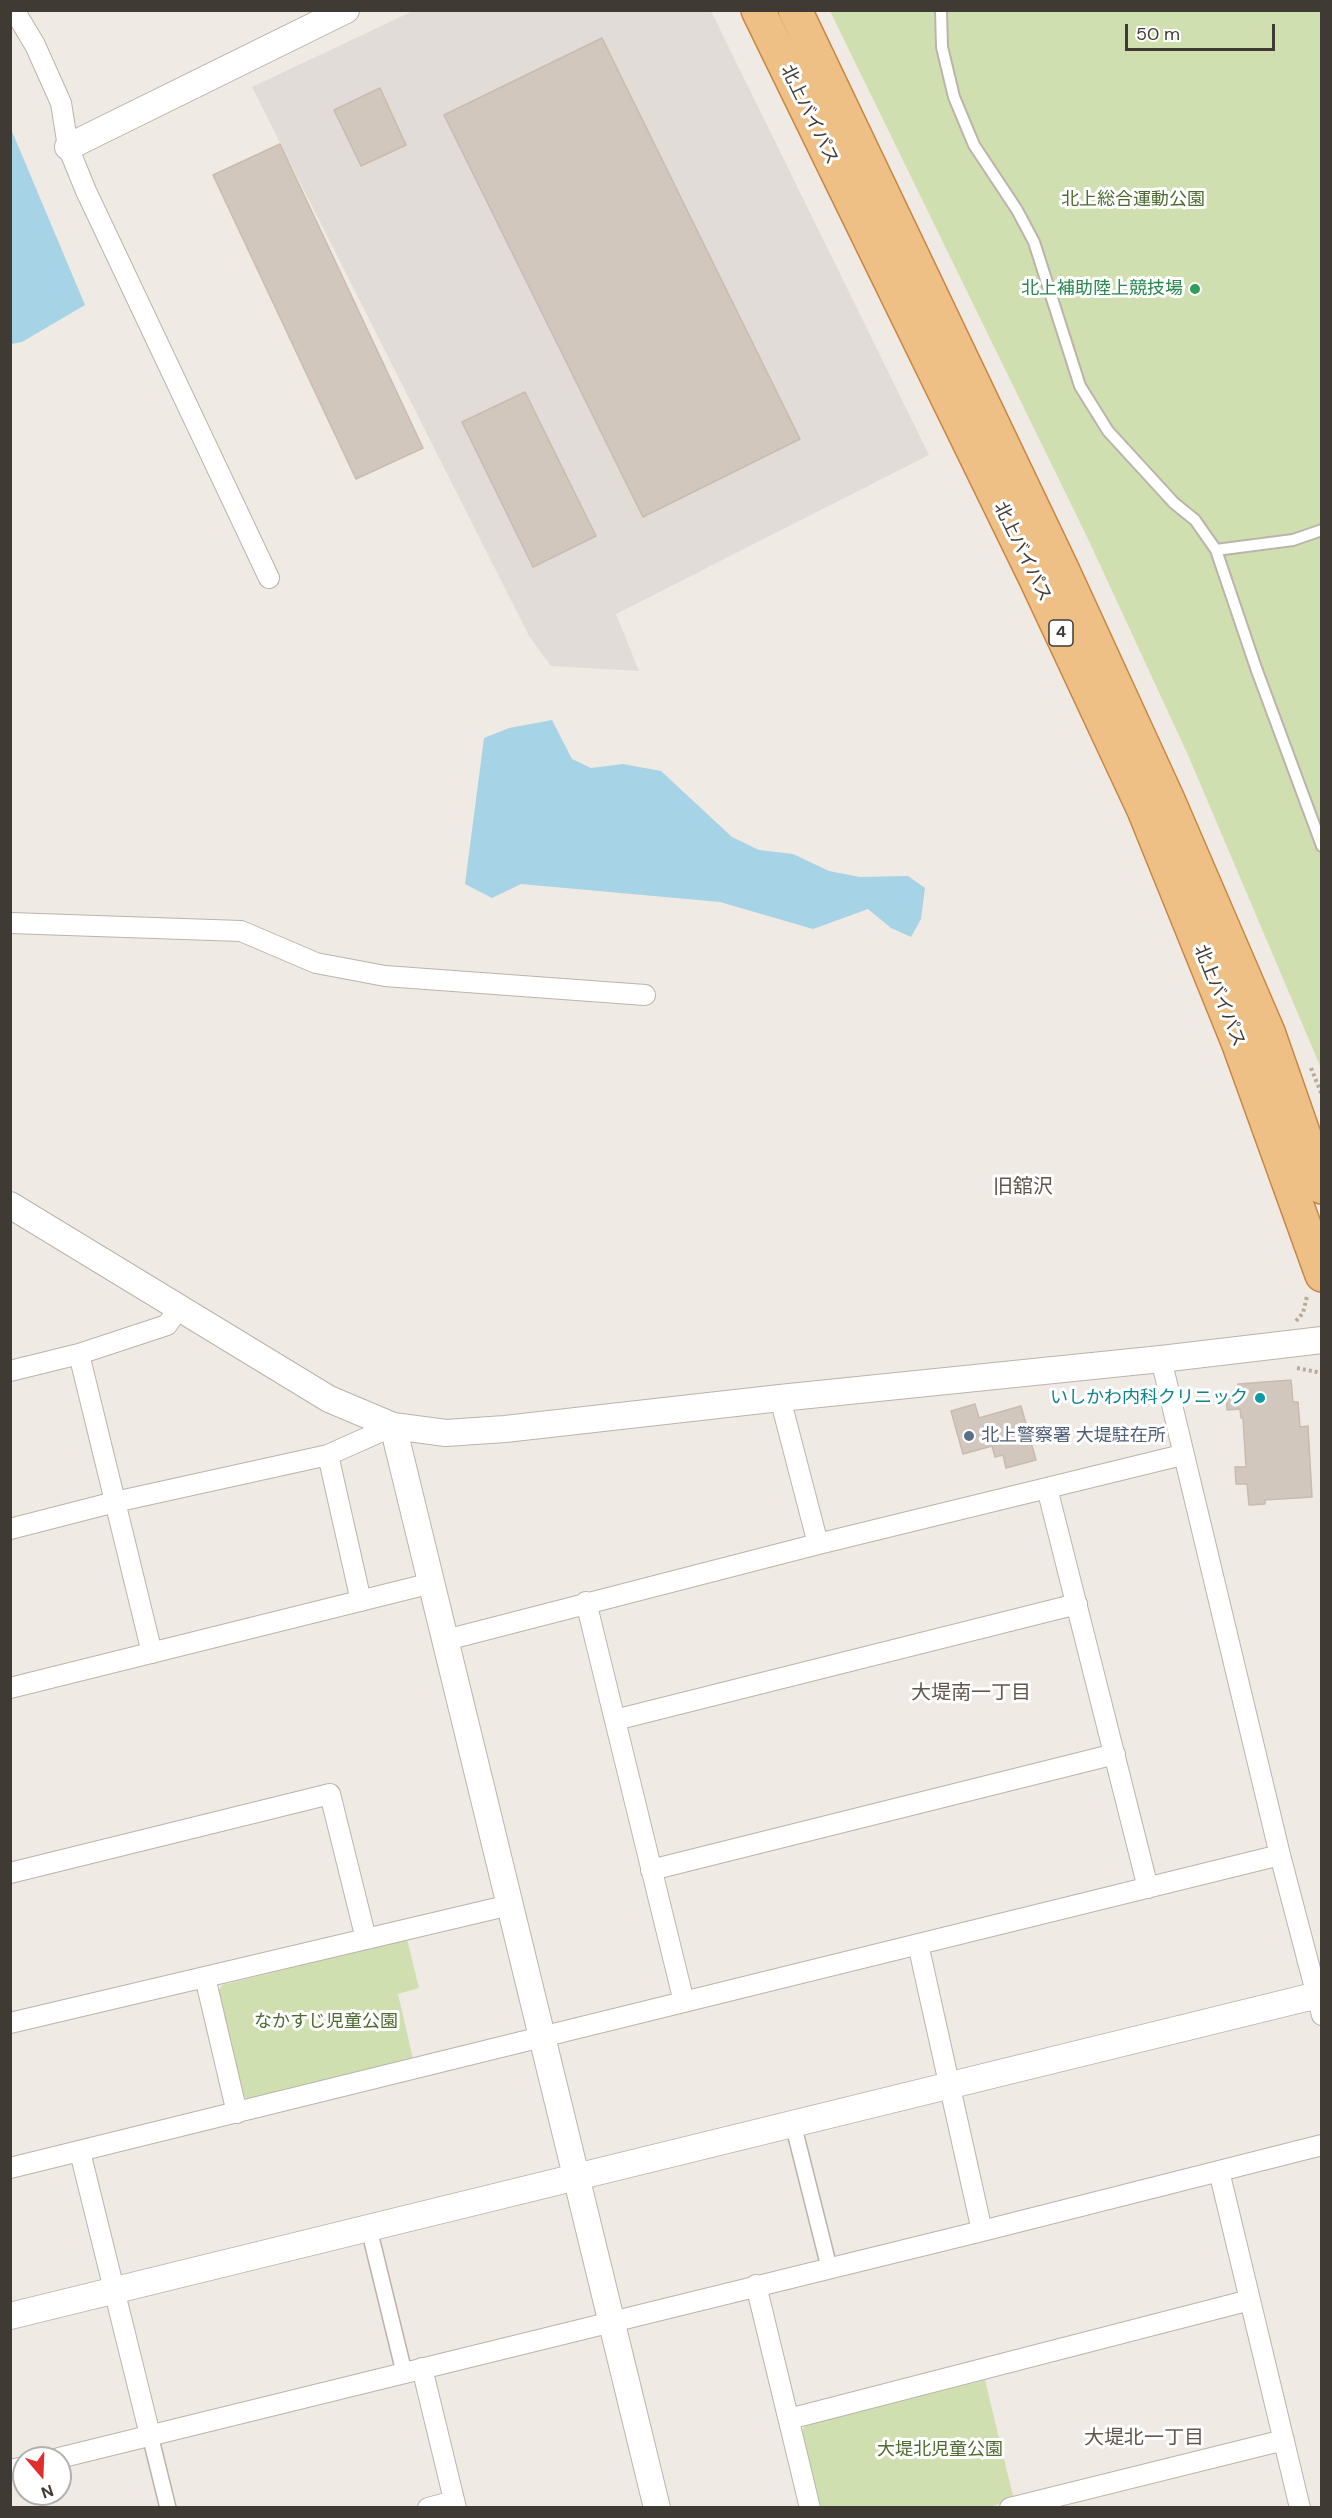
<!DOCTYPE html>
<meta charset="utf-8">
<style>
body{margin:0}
#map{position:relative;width:1332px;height:2518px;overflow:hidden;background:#efeae3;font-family:"DM Sans",sans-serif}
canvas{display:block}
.frame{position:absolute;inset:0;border:12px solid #403a34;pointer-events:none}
.north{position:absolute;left:12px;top:2446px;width:60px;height:60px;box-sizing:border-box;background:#fff;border:2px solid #b3b0ae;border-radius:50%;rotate:161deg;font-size:16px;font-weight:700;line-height:24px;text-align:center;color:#403a34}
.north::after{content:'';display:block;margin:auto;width:21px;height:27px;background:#e02e2a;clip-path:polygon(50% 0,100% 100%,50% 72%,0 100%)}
.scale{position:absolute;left:1125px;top:24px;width:150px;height:27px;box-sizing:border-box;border:3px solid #403a34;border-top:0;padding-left:8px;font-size:18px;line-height:21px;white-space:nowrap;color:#403a34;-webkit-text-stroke:4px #fff;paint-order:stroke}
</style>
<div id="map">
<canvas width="1332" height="2518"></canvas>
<div class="frame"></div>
<div class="north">N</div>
<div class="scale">50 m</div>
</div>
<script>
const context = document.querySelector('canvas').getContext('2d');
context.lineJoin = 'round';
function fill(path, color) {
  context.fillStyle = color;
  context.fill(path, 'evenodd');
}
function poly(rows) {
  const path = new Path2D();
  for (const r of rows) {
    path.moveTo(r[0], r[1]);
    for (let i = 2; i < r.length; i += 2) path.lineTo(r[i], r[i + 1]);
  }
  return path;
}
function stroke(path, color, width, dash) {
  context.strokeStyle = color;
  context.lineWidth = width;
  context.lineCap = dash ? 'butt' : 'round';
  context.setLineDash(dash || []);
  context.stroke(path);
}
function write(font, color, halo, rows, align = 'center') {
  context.font = font + ' "DM Sans","Noto Sans JP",sans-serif';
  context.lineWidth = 6;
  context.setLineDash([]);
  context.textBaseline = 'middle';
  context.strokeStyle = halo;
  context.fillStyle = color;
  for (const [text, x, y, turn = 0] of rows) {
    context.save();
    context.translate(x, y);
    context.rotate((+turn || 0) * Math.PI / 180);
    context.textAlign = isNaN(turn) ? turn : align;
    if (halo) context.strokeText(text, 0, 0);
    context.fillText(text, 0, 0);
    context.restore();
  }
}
const industrial = poly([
 [413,11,711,11,929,455,616,614,639,671,551,666,529,636,252,87]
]);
const green = poly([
 [830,11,1321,11,1321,1068,1188,755,1089,541],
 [407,1939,419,1988,398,1994,414,2063,253,2103,240,2093,217,1994,222,1985],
 [985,2380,1014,2500,985,2508,816,2507,800,2434,806,2425]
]);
const water = poly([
 [11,129,85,305,22,342,11,344],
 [552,720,572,759,591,768,623,764,661,771,732,837,759,850,793,854,829,871,860,877,908,876,925,888,921,919,911,937,891,928,868,909,813,929,720,902,521,884,492,898,465,884,484,738,509,728]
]);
const building = poly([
 [602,38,800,439,643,517,444,115,602,38],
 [380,88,406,145,361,166,334,110,380,88],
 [280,144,423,448,356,479,213,175,280,144],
 [525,392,596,536,533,567,462,422,525,392],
 [1291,1380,1293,1402,1298,1402,1300,1427,1308,1426,1312,1497,1265,1500,1265,1504,1249,1505,1247,1484,1236,1484,1235,1467,1246,1467,1243,1418,1241,1418,1240,1409,1227,1410,1226,1394,1239,1393,1238,1384,1291,1380],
 [975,1404,979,1418,1021,1406,1036,1460,1006,1468,1003,1455,995,1457,992,1446,963,1454,951,1411,975,1404]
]);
const path = poly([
 [1311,1068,1322,1095],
 [1296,1321,1303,1313,1307,1296],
 [1297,1368,1322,1373]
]);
const service = poly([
 [941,10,942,47,954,97,974,145,1017,210,1034,242,1080,386,1108,431,1174,503,1195,520,1216,550,1256,668,1322,846],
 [1216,550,1293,540,1322,530]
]);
const pedestrian = poly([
 [793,2124,829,2267],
 [369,2229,404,2372],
 [150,2435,168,2508]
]);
const minor = poly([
 [14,10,35,45,61,103,68,147,86,191,269,578],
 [10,923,241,931,316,963,385,976,645,995],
 [79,1354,152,1653],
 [1161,1359,1280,1855,1322,2015],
 [10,1371,79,1354,167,1325,179,1308],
 [780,1398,818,1544],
 [328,1455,361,1601],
 [1047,1488,1148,1888],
 [10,1529,115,1502,328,1455,393,1426],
 [586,1602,684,2002],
 [446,1640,818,1544,1182,1455],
 [10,1688,432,1583],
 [615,1720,1077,1604],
 [651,1870,1115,1754],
 [10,1873,330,1794,366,1939],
 [918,1944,982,2231],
 [205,1977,237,2113],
 [10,2023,510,1905],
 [80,2152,150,2435],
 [10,2168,1280,1855],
 [1219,2171,1300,2508],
 [756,2285,810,2508],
 [422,2368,456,2508],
 [789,2419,1250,2300],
 [59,2458,982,2231,1322,2145],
 [10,2470,24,2467],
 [428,2508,454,2501],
 [1010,2508,1284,2440]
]);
const tertiary = poly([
 [68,147,346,10],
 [10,1205,329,1399,393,1426,446,1433,505,1429,780,1398,1161,1359,1322,1340],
 [393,1426,657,2508],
 [10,2316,1322,1994]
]);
const trunk = poly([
 [758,10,1036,579,1144,810,1238,1042,1322,1275],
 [795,10,1062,569,1168,800,1268,1032,1322,1187]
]);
const markers = [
 [1195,289,6,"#2e9e5b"],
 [1260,1398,6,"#0f9aa8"],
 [969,1436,6,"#5c6f8a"]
];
const shields = [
 [1061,633,24]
];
const shieldNames = [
 ["4",1061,633]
];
const streetNames = [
 ["北上バイパス",809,115,64],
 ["北上バイパス",1022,552,64],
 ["北上バイパス",1219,996,68]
];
const parkNames = [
 ["北上総合運動公園",1133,200],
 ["なかすじ児童公園",326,2022],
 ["大堤北児童公園",940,2450]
];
const leisureNames = [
 ["北上補助陸上競技場",1183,289]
];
const cultureNames = [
 ["いしかわ内科クリニック",1248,1398]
];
const serviceNames = [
 ["北上警察署 大堤駐在所",981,1436]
];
const neighbourhoodNames = [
 ["旧舘沢",1023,1188],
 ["大堤南一丁目",971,1694],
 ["大堤北一丁目",1144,2439]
];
fill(industrial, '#e1dcd8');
fill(green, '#d0dfb0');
fill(water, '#a6d4e6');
fill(building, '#d2c7bd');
stroke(building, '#c9bbaf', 1.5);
stroke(service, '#bcb4aa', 14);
stroke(pedestrian, '#bcb4aa', 18);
stroke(minor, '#bcb4aa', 22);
stroke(tertiary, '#bcb4aa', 28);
stroke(trunk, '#c98743', 36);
stroke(path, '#b9aa9a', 4, [3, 3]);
stroke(service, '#fff', 10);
stroke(pedestrian, '#fff', 15);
stroke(minor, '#fff', 20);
stroke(tertiary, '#fff', 26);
stroke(trunk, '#efc086', 33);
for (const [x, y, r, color] of markers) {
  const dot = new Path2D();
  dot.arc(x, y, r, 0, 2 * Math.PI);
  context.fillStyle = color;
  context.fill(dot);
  stroke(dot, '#fff', 2);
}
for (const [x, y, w] of shields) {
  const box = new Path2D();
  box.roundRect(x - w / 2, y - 13, w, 26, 4.5);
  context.fillStyle = '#fff';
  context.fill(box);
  stroke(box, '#403a34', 1.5);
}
write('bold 16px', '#403a34', null, shieldNames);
write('18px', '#403a34', '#fff', streetNames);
write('18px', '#4d6a2f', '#fff', parkNames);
write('18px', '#27864d', '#fff', leisureNames, 'right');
write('18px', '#0d838f', '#fff', cultureNames, 'right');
write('18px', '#4e5e75', '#fff', serviceNames, 'left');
write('20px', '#62574d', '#fff', neighbourhoodNames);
</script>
